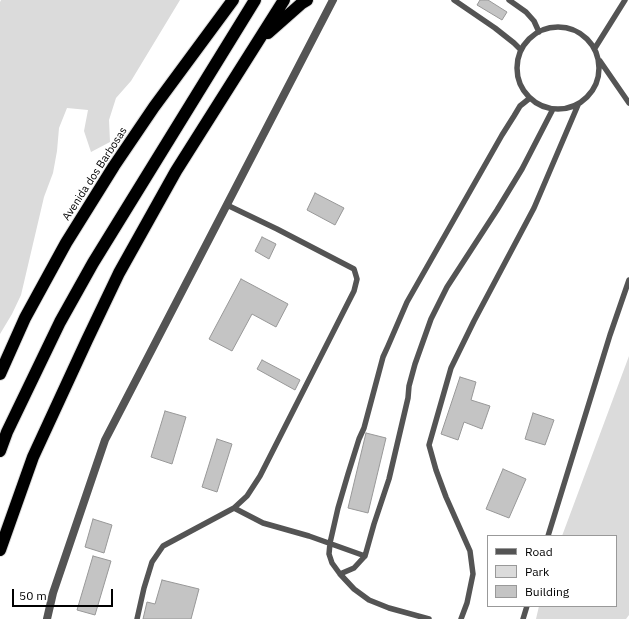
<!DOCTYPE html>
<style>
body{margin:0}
#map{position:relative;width:629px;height:619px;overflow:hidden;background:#fff;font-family:"IBM Plex Sans",sans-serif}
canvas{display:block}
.legend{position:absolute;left:487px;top:535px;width:130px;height:72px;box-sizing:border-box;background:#fff;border:1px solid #999;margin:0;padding:5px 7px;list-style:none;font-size:12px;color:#000}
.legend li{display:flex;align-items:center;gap:8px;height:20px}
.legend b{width:20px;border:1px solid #999}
.scale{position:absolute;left:12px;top:589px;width:101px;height:18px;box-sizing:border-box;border:2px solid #000;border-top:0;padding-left:5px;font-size:12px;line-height:14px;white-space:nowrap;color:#000;-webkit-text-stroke:3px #fff;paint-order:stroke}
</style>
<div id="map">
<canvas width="629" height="619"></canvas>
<ul class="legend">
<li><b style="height:5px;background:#545454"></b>Road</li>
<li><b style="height:11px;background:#dbdbdb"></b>Park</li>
<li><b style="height:11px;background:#c4c4c4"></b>Building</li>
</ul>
<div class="scale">50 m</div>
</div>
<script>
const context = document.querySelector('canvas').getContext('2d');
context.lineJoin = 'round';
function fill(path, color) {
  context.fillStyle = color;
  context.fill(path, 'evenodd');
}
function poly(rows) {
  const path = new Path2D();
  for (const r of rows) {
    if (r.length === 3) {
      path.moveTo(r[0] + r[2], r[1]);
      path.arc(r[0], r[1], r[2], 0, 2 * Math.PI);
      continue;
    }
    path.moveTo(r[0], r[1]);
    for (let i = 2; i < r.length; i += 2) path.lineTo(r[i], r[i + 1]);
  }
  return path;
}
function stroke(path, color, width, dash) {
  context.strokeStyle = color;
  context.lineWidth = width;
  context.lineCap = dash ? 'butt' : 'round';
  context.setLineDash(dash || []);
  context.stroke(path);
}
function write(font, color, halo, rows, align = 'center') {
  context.font = font + ' "IBM Plex Sans",sans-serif';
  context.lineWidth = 3;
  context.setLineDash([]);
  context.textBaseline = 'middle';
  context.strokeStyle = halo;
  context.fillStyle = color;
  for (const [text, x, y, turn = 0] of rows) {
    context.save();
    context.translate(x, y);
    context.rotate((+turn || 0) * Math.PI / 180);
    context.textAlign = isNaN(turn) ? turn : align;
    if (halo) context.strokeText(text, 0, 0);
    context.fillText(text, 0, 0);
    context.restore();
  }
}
const green = poly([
 [1,0,180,0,131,81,116,98,109,120,110,142,91,152,84,131,88,110,67,108,59,128,57,151,53,173,44,197,21,295,12,314,0,334,0,2],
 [629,356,629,615,626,619,536,619,539,606,616,606,616,536,562,536]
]);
const building = poly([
 [480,0,488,0,507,12,502,20,477,5,480,0],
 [315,193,344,208,335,225,307,210,315,193],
 [262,237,276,244,269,259,255,251,262,237],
 [241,279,288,304,276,327,252,314,232,351,209,339,241,279],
 [262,360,300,380,295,390,257,369,262,360],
 [460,377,476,382,471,400,490,406,482,429,464,422,458,440,441,434,460,377],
 [165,411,186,417,172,464,151,457,165,411],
 [533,413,554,420,545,445,525,439,533,413],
 [366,433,386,438,368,513,348,508,366,433],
 [217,439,232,444,217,492,202,487,217,439],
 [503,469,526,479,509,518,486,509,503,469],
 [93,519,112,525,104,553,85,547,93,519],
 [93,556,111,561,95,615,77,610,93,556],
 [162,580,199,589,191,619,143,619,147,602,155,604,162,580]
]);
const lane = poly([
 [454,0,495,28,514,43,521,50],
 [509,0,526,12,534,21,539,32],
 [558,68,41],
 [595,48,625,0],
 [600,61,629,103],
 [530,98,520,106,514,116,502,135,407,302,388,346,383,357,364,428,359,439,348,474,338,508,330,543,329,554,332,563,340,574,354,568,365,556,374,524,389,479,408,398,409,386,415,364,431,319,447,287,497,210,522,169,553,109],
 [234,508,263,523,309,536,365,556],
 [548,536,610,335,629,280],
 [340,574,354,589,369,600,389,608,429,619],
 [137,619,144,588,152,562,163,546,234,508,247,496,260,476,354,291,357,279,354,269,277,229,227,205],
 [461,619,467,603,473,574,470,551,446,497,436,470,429,445,451,368,474,321,534,208,578,105],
 [523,619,527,606]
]);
const street = poly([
 [47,619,53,593,105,440,333,0]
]);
const highway = poly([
 [268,33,302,3,307,0],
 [0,374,25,318,66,243,114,166,154,107,233,0],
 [0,451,7,432,60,322,93,263,255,0],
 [0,550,33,457,87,340,119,273,176,171,284,0]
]);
const streetNames = [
 ["Avenida dos Barbosas",95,174,-57]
];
fill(green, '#dbdbdb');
fill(building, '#c4c4c4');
stroke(building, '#989898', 1);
stroke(highway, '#dbdbdb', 14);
stroke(lane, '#545454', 5.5);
stroke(street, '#545454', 8);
stroke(highway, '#000', 12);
write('11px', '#000', '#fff', streetNames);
</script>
